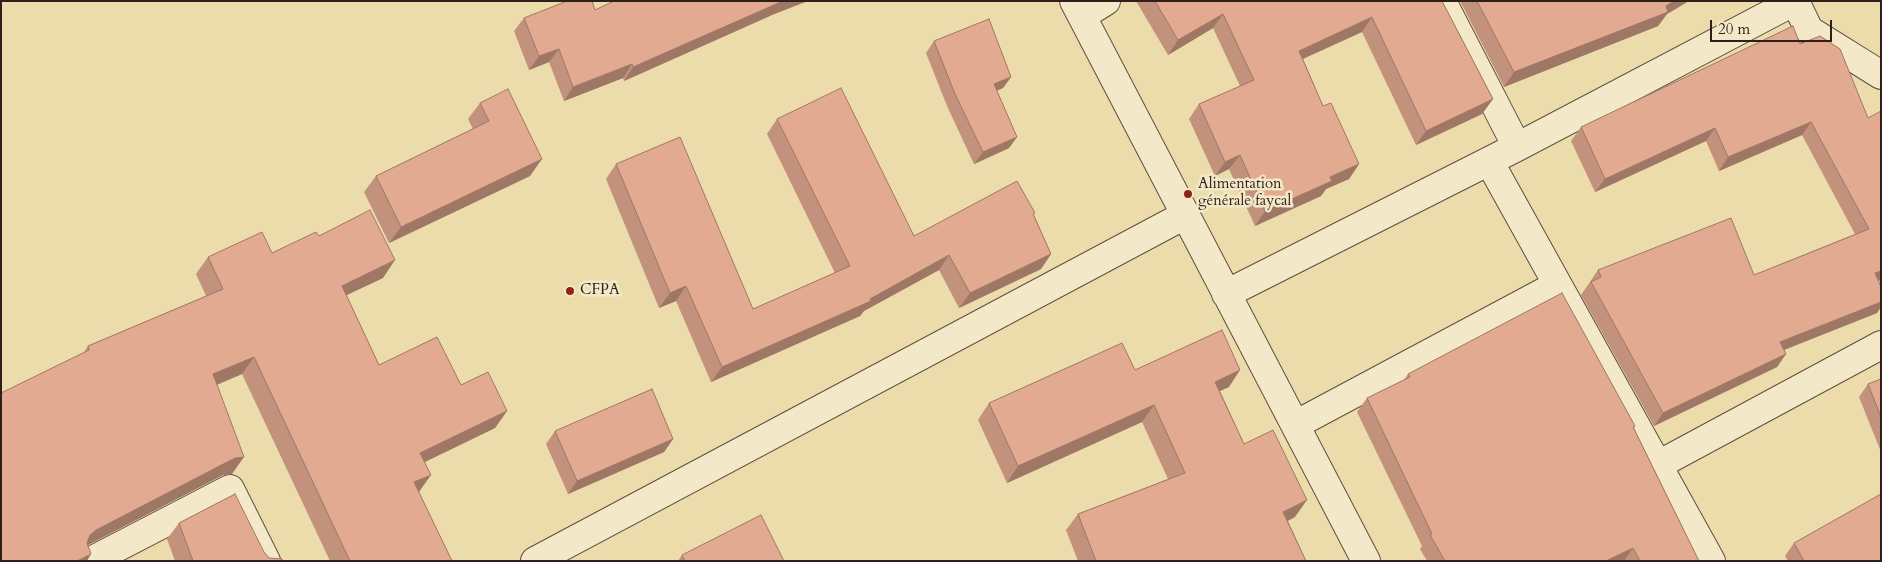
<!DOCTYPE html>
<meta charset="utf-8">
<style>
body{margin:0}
#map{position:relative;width:1882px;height:562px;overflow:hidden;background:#eddcab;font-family:Cardo,serif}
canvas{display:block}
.frame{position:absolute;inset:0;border:2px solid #2e1f19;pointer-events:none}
.scale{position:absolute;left:1710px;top:20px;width:122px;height:22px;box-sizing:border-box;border:2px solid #2e1f19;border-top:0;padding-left:6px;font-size:15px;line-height:18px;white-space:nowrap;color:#2e1f19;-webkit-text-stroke:4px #f3e8c8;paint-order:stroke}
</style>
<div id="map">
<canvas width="1882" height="562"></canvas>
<div class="frame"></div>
<div class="scale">20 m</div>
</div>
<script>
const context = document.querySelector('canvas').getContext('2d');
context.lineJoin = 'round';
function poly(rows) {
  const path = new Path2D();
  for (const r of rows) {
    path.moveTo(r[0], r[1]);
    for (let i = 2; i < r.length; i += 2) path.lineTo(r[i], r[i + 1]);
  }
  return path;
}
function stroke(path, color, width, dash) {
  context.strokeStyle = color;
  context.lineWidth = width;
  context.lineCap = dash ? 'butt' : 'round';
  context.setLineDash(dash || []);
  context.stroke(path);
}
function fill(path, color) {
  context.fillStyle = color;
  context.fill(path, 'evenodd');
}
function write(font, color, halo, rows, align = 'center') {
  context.font = font + ' Cardo,serif';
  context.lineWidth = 5;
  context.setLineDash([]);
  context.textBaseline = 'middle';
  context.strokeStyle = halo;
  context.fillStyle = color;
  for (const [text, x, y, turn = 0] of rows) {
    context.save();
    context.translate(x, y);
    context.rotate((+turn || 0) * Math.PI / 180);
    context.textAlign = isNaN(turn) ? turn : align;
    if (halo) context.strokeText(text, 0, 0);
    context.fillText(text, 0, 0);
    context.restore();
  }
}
const minor = poly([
 [1074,1,1366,561],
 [1442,1,1517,147],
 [1795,1,1809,30,1881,75],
 [1082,16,1106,1],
 [1489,161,1711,561],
 [1226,294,1517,147,1795,1],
 [1295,425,1557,285],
 [1658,465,1881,345],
 [91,561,230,489,266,561],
 [535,561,1185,215]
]);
const wall = poly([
 [1136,1,1442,1,1493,99,1482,114,1416,145,1362,32,1303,59,1323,106,1359,164,1349,179,1326,189,1321,196,1255,226,1229,169,1215,176,1189,119,1199,104,1240,86,1213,28,1168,55],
 [1460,1,1689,1,1667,14,1658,26,1504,87],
 [595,10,772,15,624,81,623,78,564,101,549,62,529,70,514,31,524,18],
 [934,41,1011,77,1003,88,997,91,1017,137,1009,148,974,164,947,106,926,53],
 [1800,44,1840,49,1879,281,1877,313,1784,350,1786,354,1777,367,1654,426,1581,295,1598,270,1754,275,1855,234,1802,135,1719,171,1706,141,1595,192,1571,141,1581,127],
 [480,103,530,176,389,243,364,192,376,176,473,129,468,119],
 [777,119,914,236,1034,215,1051,254,1041,269,959,308,939,270,864,311,860,316,711,382,676,301,659,308,606,179,616,164,753,309,835,273,767,134],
 [319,236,383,278,346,295,379,365,461,385,507,411,495,428,425,462,419,492,452,561,330,561,242,374,217,385,232,474,223,475,88,545,84,352,88,346,206,296,196,274,208,257,272,253],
 [1135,370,1229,387,1220,391,1244,444,1295,517,1288,521,1306,561,1078,561,1066,530,1078,514,1168,479,1142,422,1007,483,978,420,989,403],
 [1408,374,1635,426,1634,428,1699,561,1427,561,1420,549,1422,546,1357,412,1367,398,1404,380],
 [1881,379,1881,452,1859,397,1868,384],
 [555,431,673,439,664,452,568,494,546,444],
 [179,523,264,552,269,558,283,561,175,561,167,539],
 [1794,543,1881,561,1788,561,1785,556],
 [682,555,784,561,678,561]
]);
const shadedWall = poly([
 [782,1,808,1,772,15,624,81,633,67],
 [1674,1,1689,1,1667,14,1658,26,1504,87,1514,72,1666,6],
 [1223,14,1213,28,1168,55,1178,40],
 [1372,17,1362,32,1289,65,1299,51],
 [559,49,549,62,529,70,539,56],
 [632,64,623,78,564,101,573,87],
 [1011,77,1003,88,985,95,994,84],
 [1493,99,1482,114,1416,145,1426,131],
 [1811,122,1802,135,1719,171,1728,157],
 [1715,128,1706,141,1595,192,1605,179],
 [1017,137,1009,148,974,164,983,152],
 [1240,155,1229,169,1215,176,1225,162],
 [542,159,530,176,389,243,401,227],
 [1359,164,1349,179,1326,189,1321,196,1255,226,1265,211,1330,177],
 [1051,254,1041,269,959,308,970,293],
 [949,255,939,270,864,311,860,316,711,382,722,367,870,299],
 [395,260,383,278,330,303,342,286],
 [1881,271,1881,280,1866,286,1875,273],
 [686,286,676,301,659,308,670,293],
 [1881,302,1881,307,1877,313,1771,355,1780,342],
 [1786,354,1777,367,1654,426,1663,413],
 [254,357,242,374,201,391,213,374],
 [1240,370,1229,387,1204,398,1215,382],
 [1154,405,1142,422,1007,483,1018,466],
 [507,411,495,428,408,470,420,453],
 [673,439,664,452,568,494,577,481],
 [244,457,232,474,223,475,84,547,90,535,96,530,235,458],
 [431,475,419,492,414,482],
 [1307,500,1295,517,1272,528,1283,512],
 [1633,548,1624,561,1606,561],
 [91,554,87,561,77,561]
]);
const building = poly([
 [567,1,592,1,595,10,614,1,783,1,633,67,632,64,573,87,559,49,539,56,524,18,567,1],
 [1155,1,1442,1,1493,99,1426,131,1372,17,1299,51,1323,106,1331,103,1359,164,1330,177,1332,181,1265,211,1240,155,1225,162,1199,104,1254,80,1223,14,1178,40,1155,1],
 [1477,1,1674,1,1666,6,1668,12,1514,72,1477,1],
 [989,19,1011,77,994,84,1017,137,983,152,955,94,934,41,989,19],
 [1793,26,1800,44,1820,36,1840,49,1868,118,1881,111,1881,271,1875,273,1881,287,1881,302,1780,342,1786,354,1663,413,1591,282,1601,277,1598,270,1731,218,1754,275,1869,229,1811,122,1728,157,1715,128,1605,179,1581,127,1793,26],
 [841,88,914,236,1017,181,1035,213,1033,214,1051,254,970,293,949,255,870,299,871,301,722,367,686,286,670,293,616,164,680,137,753,309,850,266,777,119,841,88],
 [508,89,542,159,401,227,376,176,489,121,480,103,508,89],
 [370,210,395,260,342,286,379,365,437,337,461,385,488,372,507,411,420,453,431,475,414,482,452,561,350,561,254,357,213,374,244,457,235,458,96,530,90,535,87,543,91,554,77,561,1,561,1,393,89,350,88,346,223,289,208,257,262,232,272,253,316,232,319,236,370,210],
 [1562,293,1635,426,1633,427,1699,561,1640,561,1633,548,1606,561,1445,561,1430,535,1432,534,1367,398,1410,377,1408,374,1562,293],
 [1222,330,1240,370,1215,382,1244,444,1273,430,1307,500,1283,512,1306,561,1096,561,1078,514,1185,473,1154,405,1018,466,989,403,1122,343,1135,370,1222,330],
 [1881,379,1881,417,1868,384,1881,379],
 [652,389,673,439,577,481,555,431,652,389],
 [235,494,264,552,269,558,282,559,283,561,193,561,179,523,235,494],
 [1881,494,1881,561,1804,561,1794,543,1881,494],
 [761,515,784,561,685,561,682,555,761,515]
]);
const markers = [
 [1188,194,5,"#8f2418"],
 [570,291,5,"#8f2418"]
];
const poiNames = [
 ["Alimentation",1198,185],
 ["générale faycal",1198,202],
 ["CFPA",580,291]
];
stroke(minor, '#5e4e3e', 30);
stroke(minor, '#f3e8c8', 28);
fill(wall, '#c2927c');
fill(shadedWall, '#9e7765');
fill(building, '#e2aa90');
stroke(building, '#9e7765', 1);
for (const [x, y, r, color] of markers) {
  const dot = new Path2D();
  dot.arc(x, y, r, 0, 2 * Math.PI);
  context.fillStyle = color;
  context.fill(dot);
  stroke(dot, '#f3e8c8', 2);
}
write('15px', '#2e1f19', '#f3e8c8', poiNames, 'left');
</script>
